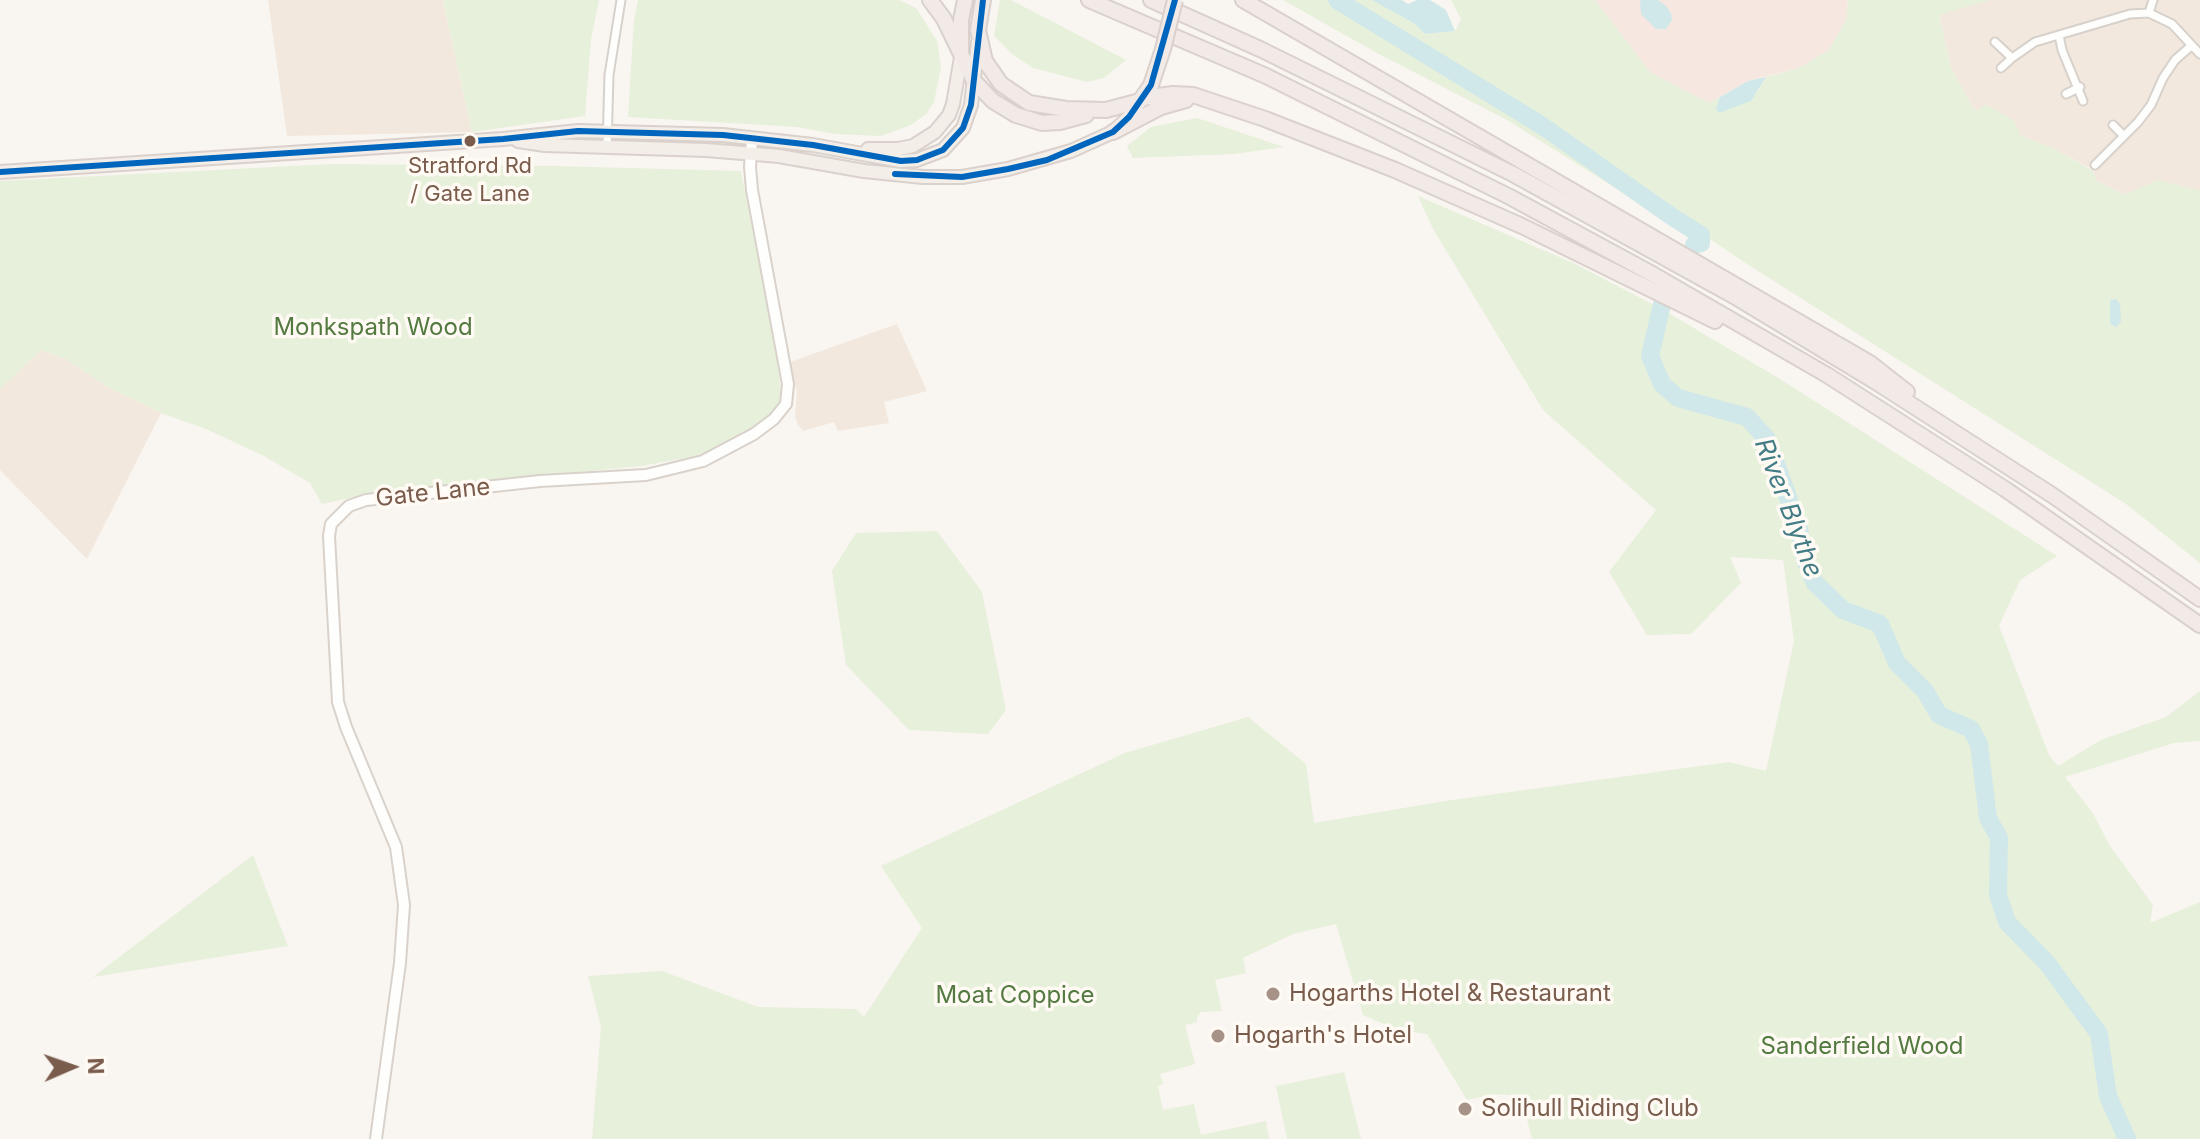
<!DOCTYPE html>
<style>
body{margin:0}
#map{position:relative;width:2200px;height:1139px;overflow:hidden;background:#f9f5f0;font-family:Inter,sans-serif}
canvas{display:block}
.north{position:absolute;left:32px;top:1027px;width:80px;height:80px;-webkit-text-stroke:6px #fffaf3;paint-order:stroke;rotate:88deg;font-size:22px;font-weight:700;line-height:32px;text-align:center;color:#7a5c4d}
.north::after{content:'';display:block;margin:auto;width:28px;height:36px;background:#7a5c4d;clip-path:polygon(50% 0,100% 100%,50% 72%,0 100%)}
</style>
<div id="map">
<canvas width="2200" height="1139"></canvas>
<div class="north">N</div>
</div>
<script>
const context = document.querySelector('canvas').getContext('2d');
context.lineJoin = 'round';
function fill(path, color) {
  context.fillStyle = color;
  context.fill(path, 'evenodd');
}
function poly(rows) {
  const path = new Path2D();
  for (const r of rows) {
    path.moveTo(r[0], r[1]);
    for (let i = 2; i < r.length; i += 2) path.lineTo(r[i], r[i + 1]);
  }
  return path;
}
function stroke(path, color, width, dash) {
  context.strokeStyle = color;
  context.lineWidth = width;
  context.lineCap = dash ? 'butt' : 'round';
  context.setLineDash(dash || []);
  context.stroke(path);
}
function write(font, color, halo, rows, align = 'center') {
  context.font = font + ' Inter,sans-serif';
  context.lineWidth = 7;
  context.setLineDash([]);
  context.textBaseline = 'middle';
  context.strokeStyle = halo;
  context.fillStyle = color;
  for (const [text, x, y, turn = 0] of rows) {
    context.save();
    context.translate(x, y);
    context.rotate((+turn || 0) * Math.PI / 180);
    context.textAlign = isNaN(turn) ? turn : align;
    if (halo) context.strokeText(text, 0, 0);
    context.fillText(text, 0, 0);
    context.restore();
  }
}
const residential = poly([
 [268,0,443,0,472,132,287,136],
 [1977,0,2200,0,2200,213,2124,195,2097,181,2092,169,2052,148,1999,127,1973,108,1951,68,1939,15],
 [897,324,927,391,884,402,889,423,838,431,834,422,803,431,798,425,795,416,797,393,790,362],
 [41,350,66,359,108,387,161,413,87,559,0,470,0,389]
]);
const commercial = poly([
 [1595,0,1848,0,1846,20,1829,50,1799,68,1748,81,1709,103,1650,72]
]);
const green = poly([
 [443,0,599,0,591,40,585,116,472,132],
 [638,0,899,0,916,8,937,41,941,67,934,102,926,114,911,125,881,136,835,134,797,127,628,117,634,20],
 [1000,0,1011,0,1126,60,1104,78,1087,82,1033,68,1012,54,994,36],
 [1283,0,1374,0,1415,24,1425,34,1455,31,1461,19,1451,0,1595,0,1650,72,1709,103,1720,97,1716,109,1758,91,1766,77,1799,68,1829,50,1846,20,1848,0,1990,0,1939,15,1951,68,1973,108,1977,111,1985,105,1993,108,2014,121,2020,135,2052,148,2092,170,2097,181,2124,195,2158,180,2200,191,2200,563,2126,504,1747,264,1651,199,1641,204,1507,120,1377,53],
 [1197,118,1284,147,1234,154,1133,158,1127,146,1151,127],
 [332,164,555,166,741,171,775,342,782,402,761,424,702,455,641,466,378,492,322,504,310,483,264,456,206,429,161,413,108,387,66,359,41,350,0,389,0,181],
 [1418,196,1573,263,1660,308,1780,379,2057,556,2020,580,1999,626,2049,755,2058,766,2101,740,2166,717,2200,691,2200,741,2174,743,2065,777,2092,812,2110,846,2153,905,2150,923,2200,902,2200,1139,1532,1139,1521,1096,1494,1094,1467,1100,1427,1034,1398,1030,1363,1015,1336,924,1293,934,1243,958,1246,973,1215,980,1222,1011,1201,1012,1197,1017,1197,1022,1185,1025,1195,1064,1160,1074,1163,1084,1158,1086,1163,1110,1194,1104,1201,1135,1266,1121,1269,1139,592,1139,601,1026,588,976,662,971,758,1007,856,1009,864,1017,922,928,881,866,1125,753,1248,717,1306,764,1314,823,1445,801,1729,762,1766,771,1794,641,1783,560,1730,557,1741,583,1691,634,1647,635,1609,572,1656,510,1543,410,1433,229],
 [937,531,982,592,1006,710,988,734,909,730,846,665,832,571,856,533],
 [253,855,288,946,93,977],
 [1344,1072,1361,1139,1287,1139,1276,1086]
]);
const water = poly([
 [1372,0,1402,0,1408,4,1417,0,1430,0,1446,10,1455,31,1425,34,1415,24],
 [1640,0,1658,0,1665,5,1671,13,1672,20,1666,29,1656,29,1641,14],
 [1766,77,1751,101,1719,113,1716,109,1720,97,1748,81],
 [2116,299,2120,304,2121,322,2116,327,2110,324,2110,300]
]);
const river = poly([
 [1337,0,1541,125,1671,216,1701,235,1701,243,1694,245],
 [1662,304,1650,356,1662,384,1678,398,1747,417,1767,439,1798,525,1805,560,1815,583,1843,610,1880,624,1897,663,1925,691,1939,715,1971,729,1979,744,1988,818,1999,838,1998,895,2007,922,2047,963,2099,1034,2108,1096,2127,1139]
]);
const street = poly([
 [2149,13,2153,0],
 [2059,35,2062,50,2083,101],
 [1995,42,2012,58,2035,42,2130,14,2149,13,2172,24,2200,54],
 [2001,68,2012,58],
 [2066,94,2080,87],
 [2113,125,2124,136],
 [607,147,609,75,621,0],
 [2095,165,2138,122,2151,105,2163,78,2175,60,2191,46]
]);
const secondary = poly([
 [376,1139,400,963,404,905,396,847,346,727,338,702,329,536,331,524,349,506,366,500,540,481,646,475,703,461,754,434,774,419,786,404,788,384,752,190,750,167,752,138]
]);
const primary = poly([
 [518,141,545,145,706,150,779,156,864,171,923,177,962,177,1008,169,1071,151,1113,132,1129,117,1140,101],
 [868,149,898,149,913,146,935,132,949,115,953,104,961,57],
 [0,172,503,139,578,131,723,135,813,145,901,161,917,160,943,150,963,128,971,105,978,42]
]);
const highway = poly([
 [930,0,944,19,974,81,993,101,1016,115,1042,123,1060,122,1086,115],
 [983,0,978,30,985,61,1001,84,1029,103,1066,109,1106,110,1140,101,1151,85,1163,49],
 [1089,0,1264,75,1510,197,1654,275,1827,375,2005,489,2200,625],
 [1151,0,1260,49,1513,174,1734,296,1876,382,2052,495,2200,599],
 [1243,0,1870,363,1907,392],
 [961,52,961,20,965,0],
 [1143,98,1173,94,1193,95,1265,119,1395,170,1522,226,1715,321],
 [1113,132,1161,107,1186,100]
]);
const highwayBridge = poly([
 [1163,49,1175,0]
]);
const bus1 = poly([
 [0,172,503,139,578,131,723,135,813,145,901,161,917,160,943,150,963,128,971,105,983,0],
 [895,174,962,177,1008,169,1047,160,1113,132,1129,117,1151,85,1175,0]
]);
const markers = [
 [470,141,7,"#7a5c4d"],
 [1273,994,8,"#a69286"],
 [1218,1036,8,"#a69286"],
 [1465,1109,8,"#a69286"]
];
const busNames = [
 ["Stratford Rd",470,166],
 ["/ Gate Lane",470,194]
];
const parkNames = [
 ["Monkspath Wood",373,328],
 ["Moat Coppice",1015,996],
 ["Sanderfield Wood",1862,1047]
];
const streetNames = [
 ["Gate Lane",433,493,-6]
];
const poiNames = [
 ["Hogarths Hotel & Restaurant",1289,994],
 ["Hogarth's Hotel",1234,1036],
 ["Solihull Riding Club",1481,1109]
];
const waterNames = [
 ["River Blythe",1788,508,69]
];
fill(residential, '#f2e8de');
fill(commercial, '#f6e8e1');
fill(green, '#e7f0db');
fill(water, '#d0e8ea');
stroke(river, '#d0e8ea', 18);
stroke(street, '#d7d1cb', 11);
stroke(secondary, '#d9d2cb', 14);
stroke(primary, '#dad1cc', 16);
stroke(highway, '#dad1cc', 18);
stroke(street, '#fefefd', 7);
stroke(secondary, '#fefefd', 10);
stroke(primary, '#f3eee8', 12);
stroke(highway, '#f2eae7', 14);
stroke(highwayBridge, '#dad1cc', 18, []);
stroke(highwayBridge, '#f2eae7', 14);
stroke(bus1, '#0065bd', 6);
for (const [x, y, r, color] of markers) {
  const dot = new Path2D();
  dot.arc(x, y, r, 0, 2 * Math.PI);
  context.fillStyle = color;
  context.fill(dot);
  stroke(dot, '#fffaf3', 3);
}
write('22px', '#7a5c4d', '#fffaf3', busNames);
write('24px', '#537a41', '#fffaf3', parkNames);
write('24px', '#7a5c4d', '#fffaf3', streetNames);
write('24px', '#7a5c4d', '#fffaf3', poiNames, 'left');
write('italic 26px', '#437c86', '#fffaf3', waterNames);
</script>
